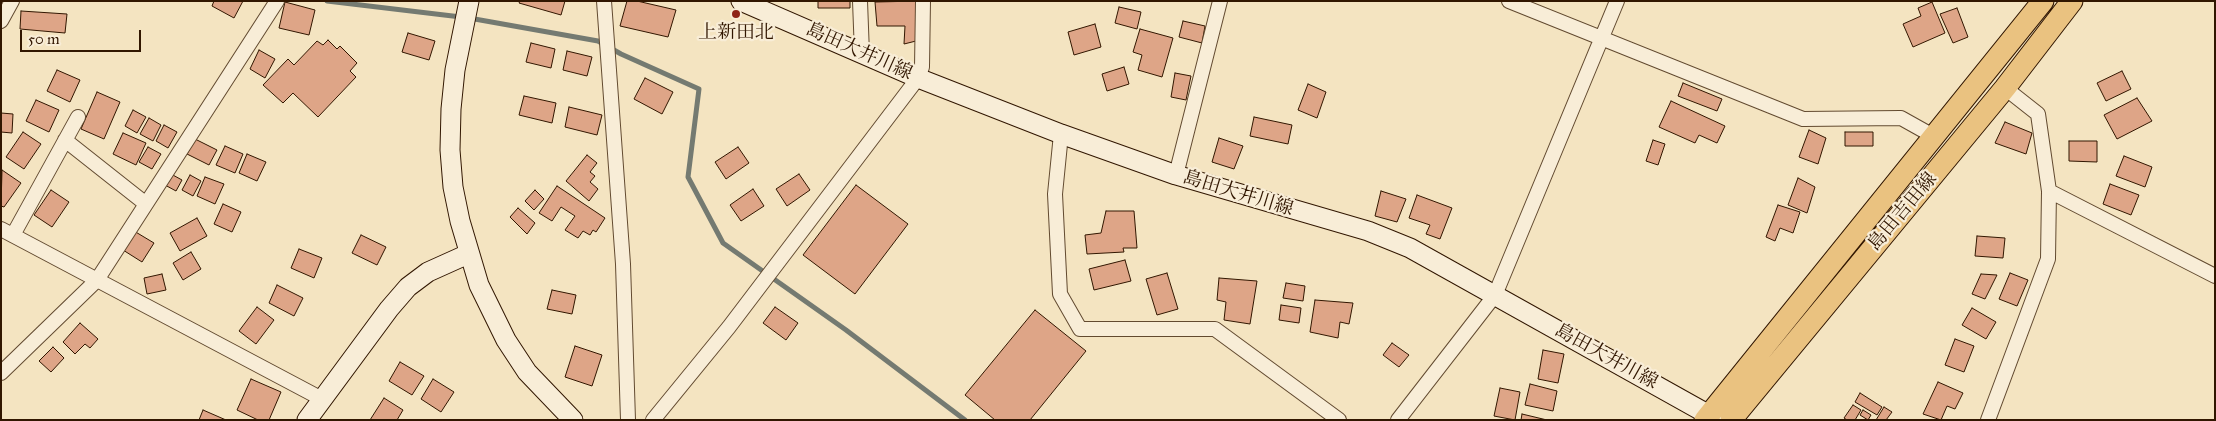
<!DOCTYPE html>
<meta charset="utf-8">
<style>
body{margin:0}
#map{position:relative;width:2216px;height:421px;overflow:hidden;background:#f4e4c1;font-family:"IM FELL Great Primer",serif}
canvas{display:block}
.frame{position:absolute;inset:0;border:2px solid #311600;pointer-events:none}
.scale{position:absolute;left:20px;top:30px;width:121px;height:22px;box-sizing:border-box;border:2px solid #311600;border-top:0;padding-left:6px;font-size:15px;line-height:18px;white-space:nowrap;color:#311600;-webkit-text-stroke:4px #f8edd7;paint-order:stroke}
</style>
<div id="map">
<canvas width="2216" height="421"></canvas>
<div class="frame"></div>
<div class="scale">50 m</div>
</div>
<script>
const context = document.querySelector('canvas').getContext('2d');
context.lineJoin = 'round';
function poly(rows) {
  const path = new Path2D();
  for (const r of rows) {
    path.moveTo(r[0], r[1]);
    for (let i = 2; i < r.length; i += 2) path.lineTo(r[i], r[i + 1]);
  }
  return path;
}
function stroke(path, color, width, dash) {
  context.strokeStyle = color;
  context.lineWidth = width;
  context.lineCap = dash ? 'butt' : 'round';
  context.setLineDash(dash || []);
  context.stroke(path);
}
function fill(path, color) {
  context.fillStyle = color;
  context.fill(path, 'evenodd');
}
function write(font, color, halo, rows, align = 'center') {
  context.font = font + ' "IM FELL Great Primer","Noto Serif JP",serif';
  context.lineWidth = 4.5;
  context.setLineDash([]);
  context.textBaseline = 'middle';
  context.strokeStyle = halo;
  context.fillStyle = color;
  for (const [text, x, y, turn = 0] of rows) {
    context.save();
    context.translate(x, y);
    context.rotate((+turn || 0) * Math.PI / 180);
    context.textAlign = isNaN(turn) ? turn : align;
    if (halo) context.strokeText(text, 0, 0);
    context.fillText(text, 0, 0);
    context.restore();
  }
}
const stream = poly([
 [327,1,461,17],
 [469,18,598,41,621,54,699,89,688,177,723,243,846,330,965,420]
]);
const building = poly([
 [214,1,243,1,234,18,212,6,214,1],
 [520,1,565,1,561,15,519,3,520,1],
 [627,1,637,1,676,10,668,37,620,26,627,1],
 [818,1,850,1,850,8,818,8,818,1],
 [920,1,920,40,904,44,905,26,877,26,875,2,920,1],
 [285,2,315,10,309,35,279,28,285,2],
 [1932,2,1945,33,1913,47,1903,24,1921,16,1918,8,1932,2],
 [1119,7,1141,12,1137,29,1115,23,1119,7],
 [1957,8,1968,37,1953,43,1940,14,1957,8],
 [21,11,67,14,65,33,20,29,21,11],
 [1183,21,1205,26,1202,43,1179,37,1183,21],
 [1095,24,1101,47,1074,55,1068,32,1095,24],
 [1140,29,1173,38,1162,77,1138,70,1142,55,1133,52,1140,29],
 [408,33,435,41,429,60,402,52,408,33],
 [328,40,337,49,340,46,357,63,350,71,356,77,318,117,293,93,283,103,263,85,288,59,294,65,317,41,323,45,328,40],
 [531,43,555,49,551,68,526,62,531,43],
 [259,50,275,59,265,78,250,69,259,50],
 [567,51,592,57,587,76,563,70,567,51],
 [1124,67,1129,84,1107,91,1102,74,1124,67],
 [57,70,80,80,70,102,47,91,57,70],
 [2122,71,2131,89,2106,101,2097,83,2122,71],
 [1175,73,1191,76,1186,100,1171,97,1175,73],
 [645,78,673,92,662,114,634,99,645,78],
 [1683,83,1722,99,1717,111,1678,96,1683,83],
 [1308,84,1326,92,1317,118,1298,110,1308,84],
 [97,92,120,102,104,139,81,129,97,92],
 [524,96,556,103,552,123,519,115,524,96],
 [2137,98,2152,121,2117,139,2104,115,2137,98],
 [36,100,59,110,49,132,26,121,36,100],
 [1671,101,1725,126,1717,143,1699,135,1695,143,1659,127,1671,101],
 [569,107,602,115,597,135,565,127,569,107],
 [133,110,146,117,137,133,125,126,133,110],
 [1,113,13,114,12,133,1,132,1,113],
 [1254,117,1292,125,1288,144,1250,136,1254,117],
 [149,118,161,125,153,141,140,134,149,118],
 [2005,122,2032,133,2026,154,1995,143,2005,122],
 [164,125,177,132,168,148,156,141,164,125],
 [1809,130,1826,138,1818,164,1799,157,1809,130],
 [23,132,41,144,24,169,6,157,23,132],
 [1845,132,1873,132,1873,146,1845,146,1845,132],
 [123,133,146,143,136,165,113,154,123,133],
 [1219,138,1243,146,1234,169,1212,162,1219,138],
 [195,139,217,150,209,165,187,154,195,139],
 [1653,140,1665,144,1658,165,1646,161,1653,140],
 [2069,141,2097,141,2097,162,2069,161,2069,141],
 [225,146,243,154,235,173,216,165,225,146],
 [148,147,161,154,152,169,139,162,148,147],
 [738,147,749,163,726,179,715,162,738,147],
 [247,154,266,162,257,181,239,173,247,154],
 [587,155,597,163,590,172,595,176,590,182,598,189,589,201,566,181,587,155],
 [2124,156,2152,167,2145,187,2116,176,2124,156],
 [2,170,21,183,4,207,1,206,2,170],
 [171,174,182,180,176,191,165,185,171,174],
 [799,174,810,190,787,206,776,189,799,174],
 [190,175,201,181,193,196,182,190,190,175],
 [205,177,224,184,215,204,197,196,205,177],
 [1798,178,1815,187,1807,213,1788,205,1798,178],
 [2110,184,2139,195,2131,215,2103,204,2110,184],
 [856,185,908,224,855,294,803,255,856,185],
 [557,186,605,218,596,232,593,230,590,235,583,231,578,238,565,230,575,216,561,207,552,221,539,213,557,186],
 [753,189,764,206,741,221,730,205,753,189],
 [51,190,69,202,52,227,34,215,51,190],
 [535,190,544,199,534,210,525,201,535,190],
 [1381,191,1406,199,1397,222,1375,216,1381,191],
 [1417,195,1452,208,1440,239,1426,234,1430,225,1409,218,1417,195],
 [223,204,241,212,232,232,214,224,223,204],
 [1778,205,1800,212,1793,233,1780,228,1775,241,1766,237,1778,205],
 [518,208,535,223,527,234,510,217,518,208],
 [1106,211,1134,211,1137,248,1123,248,1124,252,1087,254,1085,235,1101,233,1106,211],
 [197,218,207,236,180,251,170,233,197,218],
 [134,231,154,243,142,262,123,250,134,231],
 [361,235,386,247,377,265,352,253,361,235],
 [1977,236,2005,238,2003,258,1975,256,1977,236],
 [299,249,322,258,314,278,291,268,299,249],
 [191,252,201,269,183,280,173,263,191,252],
 [1125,260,1131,281,1094,290,1089,269,1125,260],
 [1167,273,1178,309,1157,315,1146,279,1167,273],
 [2010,273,2028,280,2017,306,1999,299,2010,273],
 [162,274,166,290,147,294,144,278,162,274],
 [1981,274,1997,275,1985,299,1972,294,1981,274],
 [1219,278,1257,281,1250,324,1224,320,1226,302,1217,300,1219,278],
 [1286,283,1305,286,1303,301,1283,298,1286,283],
 [277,285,303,298,294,316,269,303,277,285],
 [552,290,576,295,572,314,547,309,552,290],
 [1315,300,1353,303,1349,324,1340,322,1338,338,1310,332,1315,300],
 [1281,305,1301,308,1299,323,1279,320,1281,305],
 [257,307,274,320,256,344,239,331,257,307],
 [775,307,798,323,786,340,763,323,775,307],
 [1972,308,1996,322,1986,339,1962,325,1972,308],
 [1035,310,1086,351,1030,420,995,420,965,395,1035,310],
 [80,323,98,339,90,348,85,344,75,354,63,342,80,323],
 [1955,339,1974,346,1964,372,1945,365,1955,339],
 [1392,343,1409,355,1399,367,1383,355,1392,343],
 [575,346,602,355,592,386,565,377,575,346],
 [53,347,64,358,51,372,39,361,53,347],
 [1543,350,1564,354,1558,383,1538,379,1543,350],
 [400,362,424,376,412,395,389,381,400,362],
 [251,379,281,392,269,420,258,420,237,410,251,379],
 [433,379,454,392,441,412,421,399,433,379],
 [1938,382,1963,393,1955,409,1947,406,1941,420,1923,414,1938,382],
 [1530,384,1557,391,1553,411,1525,405,1530,384],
 [1500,388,1520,392,1515,420,1494,416,1500,388],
 [1860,393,1882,407,1877,415,1855,402,1860,393],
 [384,398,403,410,397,420,370,420,384,398],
 [1853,405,1861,410,1855,420,1847,420,1844,418,1853,405],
 [1884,407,1892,412,1886,420,1876,420,1884,407],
 [203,410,226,420,199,420,203,410],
 [1863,410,1871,415,1868,420,1860,415,1863,410],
 [1522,414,1547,420,1521,420,1522,414]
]);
const street = poly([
 [604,1,623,264,628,420],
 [860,1,862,54],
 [1509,1,1803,119,1901,118,1935,137],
 [1,21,12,1],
 [1061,134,1055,194,1060,294,1080,329,1215,329,1339,420],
 [65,140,146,204],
 [1176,175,1220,1],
 [2049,191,2215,276],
 [1,229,322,399],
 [13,235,78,117],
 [1,373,97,280,277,1],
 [653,420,729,327,918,78,922,67,923,1],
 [1398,420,1495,295,1617,1],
 [1988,420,2048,259,2049,191,2038,114,2005,88]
]);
const secondary = poly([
 [469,1,455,70,451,109,450,150,453,187,460,221,479,285,506,340,527,372,573,420],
 [741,1,918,78,1061,134,1176,175,1368,231,1410,248,1718,420],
 [307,420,389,309,408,287,428,272,468,254]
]);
const primary = poly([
 [1705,420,2043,1],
 [1731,420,2005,88,2072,1]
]);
const markers = [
 [736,14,5,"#8f2418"]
];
const poiNames = [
 ["上新田北",736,33]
];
const streetNames = [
 ["島田大井川線",859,52,24],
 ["島田大井川線",1238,194,17],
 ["島田吉田線",1903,212,-50],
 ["島田大井川線",1606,357,29]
];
stroke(stream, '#747a71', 5);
fill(building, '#dea587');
stroke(building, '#311600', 1);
stroke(street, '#624a30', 16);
stroke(secondary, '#311600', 21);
stroke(primary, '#311600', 23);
stroke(street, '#f8edd7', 14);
stroke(secondary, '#f8edd7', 19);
stroke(primary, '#eac280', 21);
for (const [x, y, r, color] of markers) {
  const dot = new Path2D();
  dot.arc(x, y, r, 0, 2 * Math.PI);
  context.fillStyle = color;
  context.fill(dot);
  stroke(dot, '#f8edd7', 2);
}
write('19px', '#311600', '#f8edd7', poiNames);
write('19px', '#311600', '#f8edd7', streetNames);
</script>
